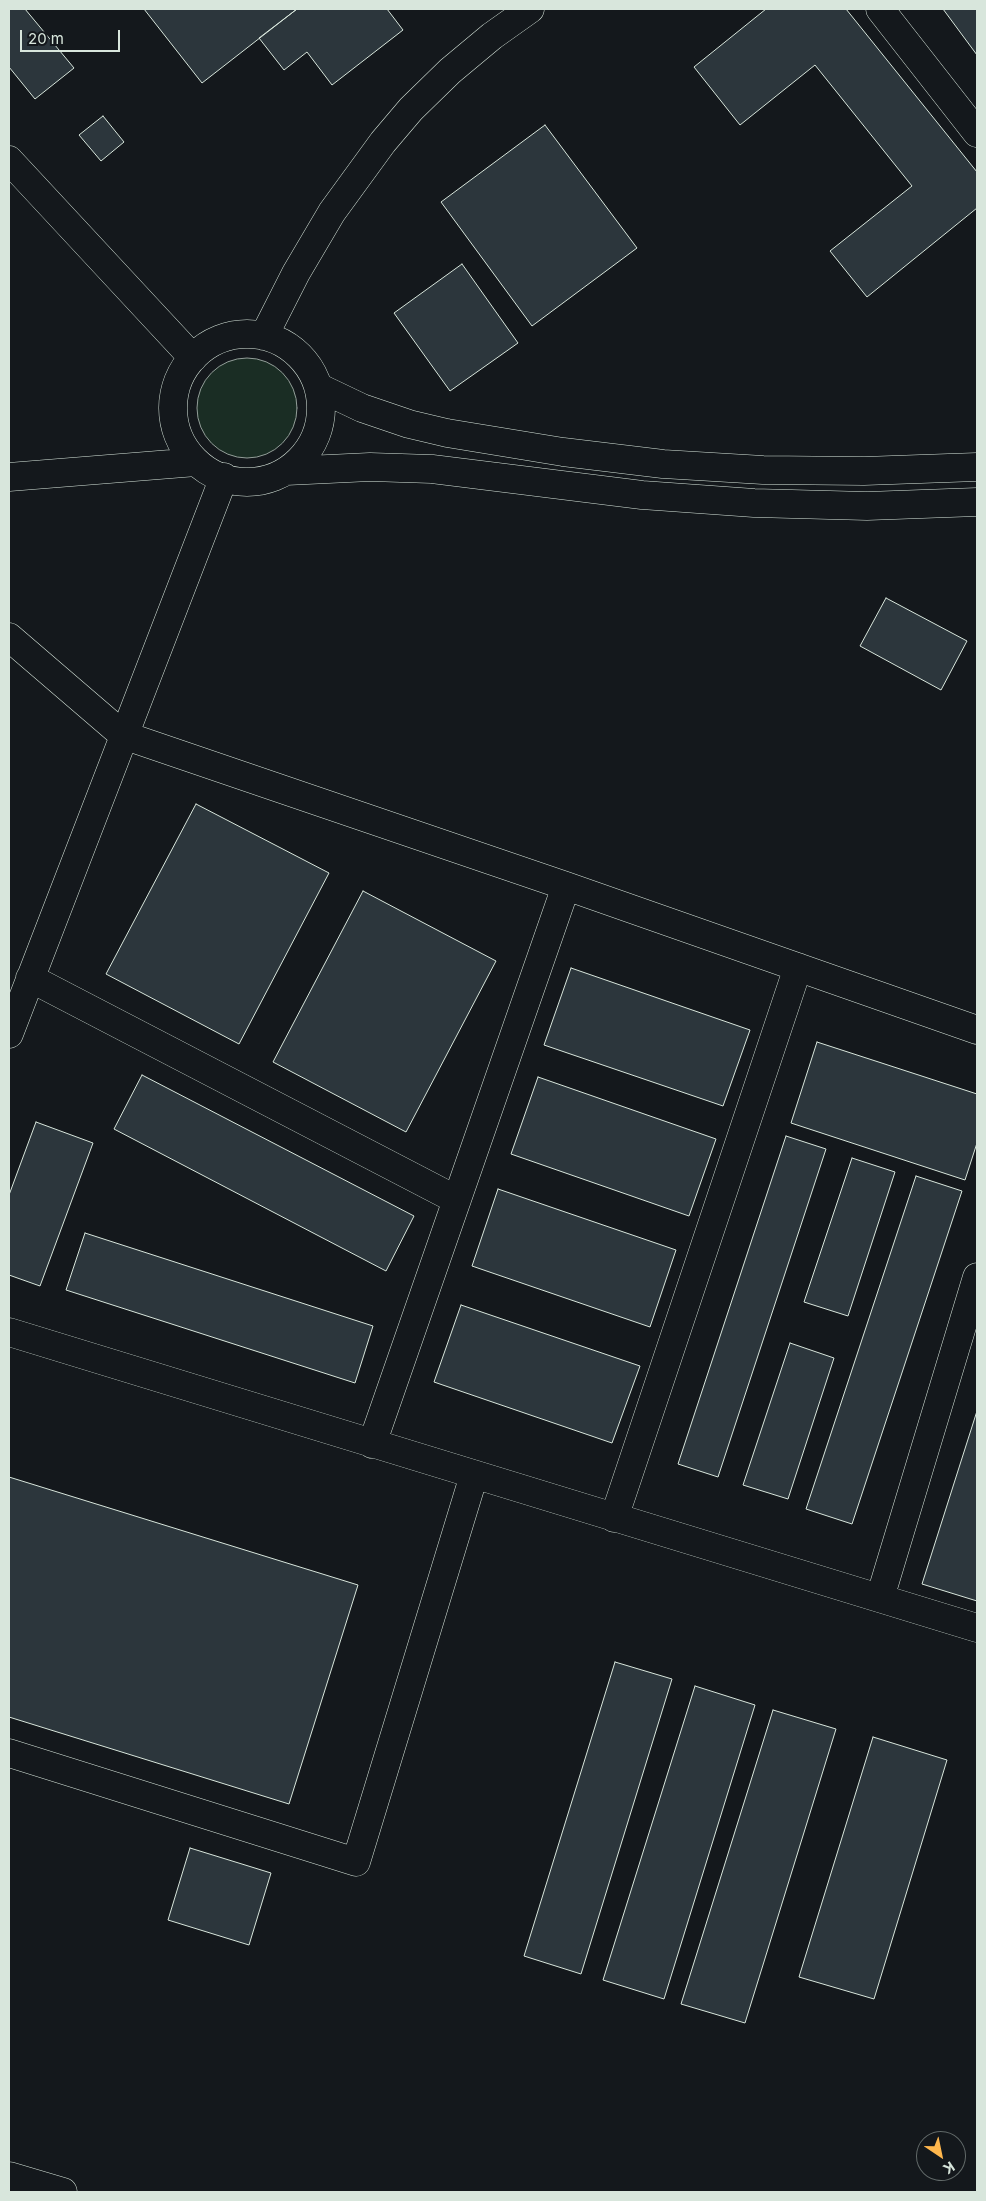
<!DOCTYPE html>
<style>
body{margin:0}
#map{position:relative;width:986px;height:2201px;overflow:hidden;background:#14181c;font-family:Inter,sans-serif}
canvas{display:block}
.frame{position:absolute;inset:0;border:10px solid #d8e6dc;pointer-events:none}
.north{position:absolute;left:916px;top:2131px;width:50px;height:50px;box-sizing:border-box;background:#14181c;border:1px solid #626a69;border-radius:50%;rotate:146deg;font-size:14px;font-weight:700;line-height:20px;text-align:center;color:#d8e6dc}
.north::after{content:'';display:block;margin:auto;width:18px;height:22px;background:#ffb74d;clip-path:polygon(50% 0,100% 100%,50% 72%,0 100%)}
.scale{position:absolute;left:20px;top:30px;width:100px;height:22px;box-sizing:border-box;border:2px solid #d8e6dc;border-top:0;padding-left:6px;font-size:15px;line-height:18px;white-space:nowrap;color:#d8e6dc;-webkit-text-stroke:4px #14181c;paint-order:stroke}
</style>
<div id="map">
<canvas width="986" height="2201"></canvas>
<div class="frame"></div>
<div class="north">K</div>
<div class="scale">20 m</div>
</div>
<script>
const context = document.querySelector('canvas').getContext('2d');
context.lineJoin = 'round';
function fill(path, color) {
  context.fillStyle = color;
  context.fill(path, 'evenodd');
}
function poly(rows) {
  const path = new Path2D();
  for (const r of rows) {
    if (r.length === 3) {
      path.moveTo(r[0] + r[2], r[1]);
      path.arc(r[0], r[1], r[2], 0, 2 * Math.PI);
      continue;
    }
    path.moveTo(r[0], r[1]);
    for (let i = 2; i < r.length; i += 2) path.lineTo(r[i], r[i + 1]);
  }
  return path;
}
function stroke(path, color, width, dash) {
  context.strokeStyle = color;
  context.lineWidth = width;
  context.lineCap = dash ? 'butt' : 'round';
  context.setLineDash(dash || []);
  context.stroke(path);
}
const green = poly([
 [247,408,50]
]);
const building = poly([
 [9,9,25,9,74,68,35,99,9,67,9,9],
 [144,9,297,9,202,83,144,9],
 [297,9,387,9,403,30,332,85,307,52,284,70,259,38,297,9],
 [766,9,846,9,977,172,977,208,867,297,830,251,912,186,815,65,740,125,694,67,766,9],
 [943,9,977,9,977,55,943,9],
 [103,116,124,142,101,161,79,135,103,116],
 [545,125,637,248,532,326,441,202,545,125],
 [462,264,518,343,450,391,394,313,462,264],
 [886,598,967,641,941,690,860,646,886,598],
 [196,804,329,873,239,1044,106,974,196,804],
 [363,891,496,961,406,1132,273,1062,363,891],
 [571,968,750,1030,723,1106,544,1045,571,968],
 [817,1042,977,1094,977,1143,965,1180,791,1123,817,1042],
 [142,1075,414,1216,386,1271,114,1129,142,1075],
 [538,1077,716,1139,689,1216,511,1154,538,1077],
 [36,1122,93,1143,40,1286,9,1275,9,1195,36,1122],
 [786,1136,826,1149,718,1477,678,1464,786,1136],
 [852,1158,895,1172,848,1316,804,1302,852,1158],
 [916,1176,962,1191,852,1524,806,1509,916,1176],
 [498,1189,676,1250,650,1327,472,1266,498,1189],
 [85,1233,373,1326,355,1383,66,1290,85,1233],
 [461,1305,640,1366,612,1443,434,1382,461,1305],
 [790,1343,834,1358,788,1499,743,1485,790,1343],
 [977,1411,977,1601,922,1584,977,1411],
 [9,1477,358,1585,289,1804,9,1717,9,1477],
 [615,1662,672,1679,581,1974,524,1956,615,1662],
 [695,1686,755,1705,664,1999,603,1980,695,1686],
 [773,1710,836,1729,745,2023,681,2004,773,1710],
 [873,1737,947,1760,874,1999,799,1977,873,1737],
 [190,1848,271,1873,249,1945,168,1920,190,1848]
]);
const minor = poly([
 [880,9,977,133],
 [9,160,193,358],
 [247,408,74],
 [264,336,296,273,332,212,383,142,411,109,450,71,492,36,530,9],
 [318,387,362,408,409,424,447,433,563,452,663,464,763,470,864,471,977,467],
 [286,471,370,467,432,469,642,495,754,503,867,506,977,502],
 [9,477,196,462],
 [9,637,123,735,566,886,977,1030],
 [30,978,457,1200],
 [9,1034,224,477],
 [9,1332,977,1628],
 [372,1444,566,886],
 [614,1518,798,967],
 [880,1598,977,1277],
 [9,1753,356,1862,474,1475],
 [9,2176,63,2192]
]);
fill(green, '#1a2d24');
stroke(green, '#939e99', 1);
fill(building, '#2c363c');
stroke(building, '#d8e6dc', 1);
stroke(minor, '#d8e6dc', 29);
stroke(minor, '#14181c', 28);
</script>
